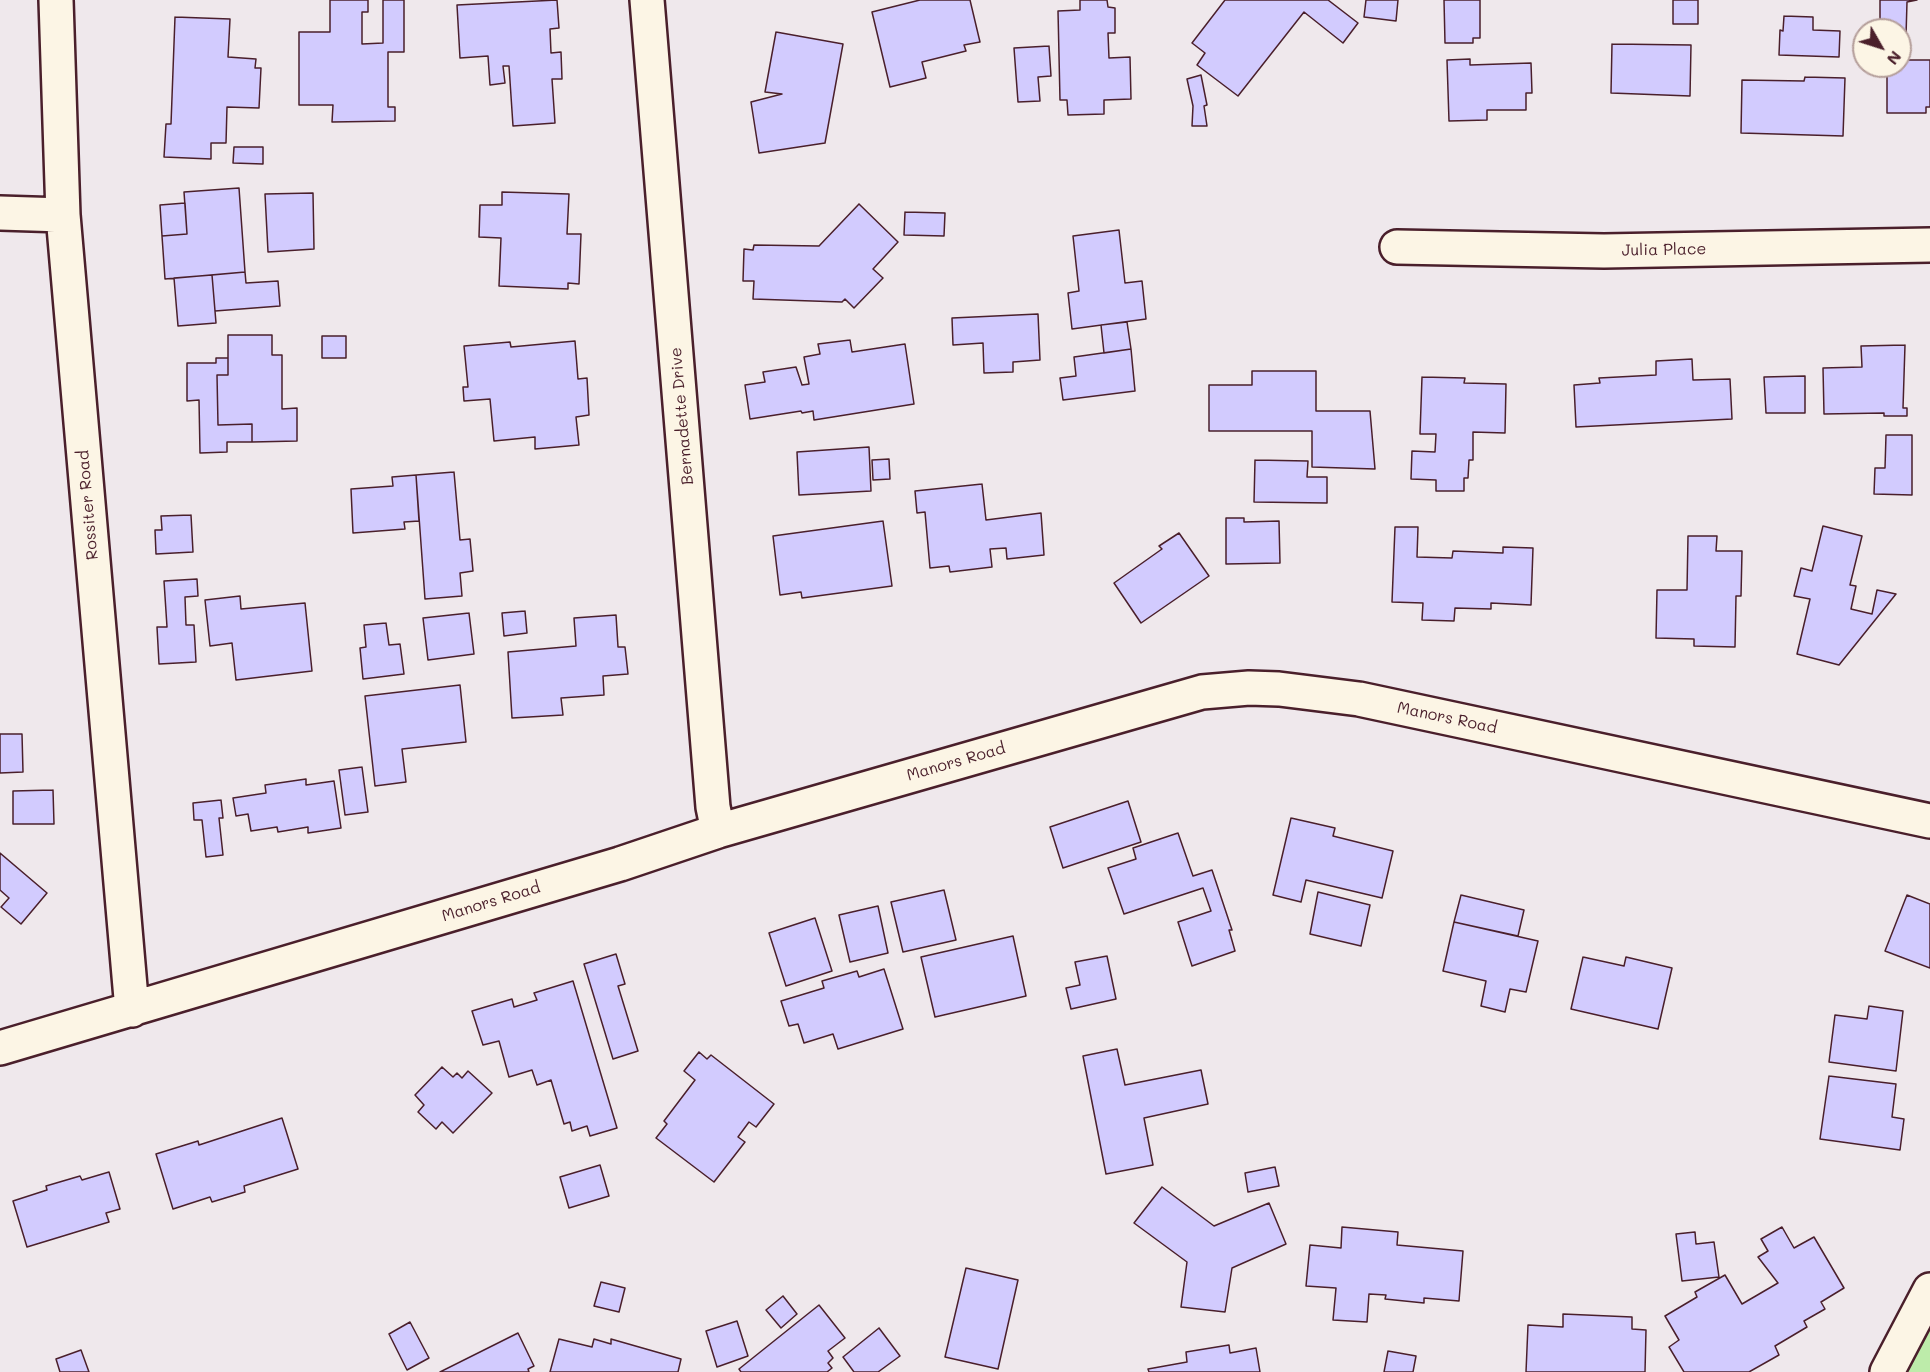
<!DOCTYPE html>
<style>
body{margin:0}
#map{position:relative;width:1930px;height:1372px;overflow:hidden;background:#efe8ec;font-family:Mali,sans-serif}
canvas{display:block}
.north{position:absolute;left:1852px;top:18px;width:60px;height:60px;box-sizing:border-box;background:#fcf5e5;border:2px solid #b59f9b;border-radius:50%;rotate:129deg;font-size:16px;font-weight:700;line-height:24px;text-align:center;color:#4a1f2b}
.north::after{content:'';display:block;margin:auto;width:21px;height:27px;background:#4a1f2b;clip-path:polygon(50% 0,100% 100%,50% 72%,0 100%)}
</style>
<div id="map">
<canvas width="1930" height="1372"></canvas>
<div class="north">N</div>
</div>
<script>
const context = document.querySelector('canvas').getContext('2d');
context.lineJoin = 'round';
function fill(path, color) {
  context.fillStyle = color;
  context.fill(path, 'evenodd');
}
function poly(rows) {
  const path = new Path2D();
  for (const r of rows) {
    path.moveTo(r[0], r[1]);
    for (let i = 2; i < r.length; i += 2) path.lineTo(r[i], r[i + 1]);
  }
  return path;
}
function stroke(path, color, width, dash) {
  context.strokeStyle = color;
  context.lineWidth = width;
  context.lineCap = dash ? 'butt' : 'round';
  context.setLineDash(dash || []);
  context.stroke(path);
}
function write(font, color, halo, rows, align = 'center') {
  context.font = font + ' Mali,sans-serif';
  context.lineWidth = 5;
  context.setLineDash([]);
  context.textBaseline = 'middle';
  context.strokeStyle = halo;
  context.fillStyle = color;
  for (const [text, x, y, turn = 0] of rows) {
    context.save();
    context.translate(x, y);
    context.rotate((+turn || 0) * Math.PI / 180);
    context.textAlign = isNaN(turn) ? turn : align;
    if (halo) context.strokeText(text, 0, 0);
    context.fillText(text, 0, 0);
    context.restore();
  }
}
const green = poly([
 [1930,1306,1930,1372,1892,1372]
]);
const building = poly([
 [330,0,368,0,368,12,362,12,362,44,383,43,383,0,404,0,404,52,388,52,388,107,395,107,395,121,332,122,333,105,299,105,299,32,330,32,330,0],
 [557,0,559,28,550,29,551,53,561,52,562,79,552,79,555,123,513,126,509,66,503,66,505,83,490,85,488,56,460,58,457,5,557,0],
 [920,0,970,0,980,42,964,45,966,51,922,62,926,78,890,87,872,12,920,0],
 [1080,0,1107,0,1108,7,1115,8,1115,33,1108,33,1109,58,1130,57,1131,99,1104,100,1104,114,1068,115,1067,100,1060,100,1058,11,1080,10,1080,0],
 [1225,0,1328,0,1358,23,1343,43,1304,12,1238,96,1197,65,1205,53,1192,43,1225,0],
 [1366,0,1398,0,1396,21,1364,17,1366,0],
 [1444,0,1480,0,1480,38,1473,38,1473,43,1445,43,1444,0],
 [1673,0,1698,0,1698,24,1673,24,1673,0],
 [1880,0,1917,0,1907,2,1906,36,1900,36,1900,30,1880,30,1880,0],
 [1784,16,1813,17,1813,30,1840,31,1839,57,1779,55,1780,30,1783,31,1784,16],
 [175,17,230,19,228,57,256,59,255,68,261,68,259,108,227,107,226,143,211,143,211,159,164,157,166,124,171,124,175,17],
 [776,32,843,44,825,143,759,153,751,102,782,94,765,92,776,32],
 [1612,44,1691,45,1690,96,1611,93,1612,44],
 [1049,46,1051,76,1038,77,1040,101,1018,102,1014,48,1049,46],
 [1470,59,1470,65,1531,63,1532,93,1526,93,1526,110,1487,110,1487,120,1449,121,1447,60,1470,59],
 [1900,60,1930,60,1930,107,1926,107,1926,113,1887,113,1887,66,1900,66,1900,60],
 [1201,75,1207,105,1204,106,1207,126,1192,126,1193,106,1187,79,1201,75],
 [1805,77,1845,78,1843,136,1741,133,1742,80,1804,81,1805,77],
 [234,147,263,147,263,164,233,163,234,147],
 [239,188,245,272,165,279,162,236,187,234,184,192,239,188],
 [502,192,569,194,567,234,581,234,579,284,568,283,568,289,499,286,501,238,479,237,480,205,502,205,502,192],
 [313,193,314,249,268,252,265,194,313,193],
 [185,203,187,234,162,236,160,205,185,203],
 [859,204,898,242,873,269,883,278,854,308,845,299,842,302,753,299,754,281,743,281,744,249,753,250,754,245,819,246,859,204],
 [905,212,945,213,944,236,904,235,905,212],
 [1119,230,1125,283,1142,281,1146,319,1072,329,1068,293,1079,291,1073,236,1119,230],
 [245,272,246,283,278,281,280,306,215,311,212,275,245,272],
 [212,275,216,323,178,326,174,278,212,275],
 [1038,314,1040,360,1013,362,1013,372,984,373,983,343,953,345,952,318,1038,314],
 [1127,322,1131,349,1104,353,1101,325,1127,322],
 [228,335,272,335,272,355,282,355,282,409,297,408,297,441,252,442,252,424,218,425,217,375,228,375,228,335],
 [322,336,346,336,346,358,322,358,322,336],
 [850,340,852,352,905,344,914,404,814,420,813,411,802,413,801,411,750,419,745,385,765,382,763,372,796,367,802,385,809,384,804,357,820,354,818,344,850,340],
 [575,341,578,379,587,378,589,415,576,417,579,445,535,449,535,437,494,441,490,399,464,401,463,387,468,387,464,346,510,342,511,347,575,341],
 [1905,345,1903,408,1907,408,1907,416,1884,416,1884,413,1824,414,1823,368,1862,367,1861,346,1905,345],
 [1131,349,1135,391,1063,400,1060,378,1076,376,1074,357,1131,349],
 [216,358,228,358,228,375,217,375,218,425,252,424,252,442,227,442,227,452,200,453,199,400,187,401,187,363,216,363,216,358],
 [1692,359,1693,380,1730,379,1732,419,1576,427,1574,385,1600,383,1599,378,1656,375,1656,361,1692,359],
 [1252,371,1316,371,1316,411,1370,411,1375,469,1312,467,1312,431,1209,431,1209,385,1252,385,1252,371],
 [1805,376,1805,413,1766,413,1764,377,1805,376],
 [1422,377,1465,378,1464,383,1506,384,1505,433,1473,432,1473,460,1469,460,1468,478,1464,478,1464,491,1436,491,1436,480,1411,479,1412,451,1435,452,1436,434,1420,434,1422,377],
 [1886,435,1912,435,1912,495,1874,494,1875,468,1885,468,1886,435],
 [869,447,871,491,799,495,797,452,869,447],
 [889,459,890,479,873,480,872,460,889,459],
 [1255,460,1308,461,1307,477,1327,477,1327,503,1254,502,1255,460],
 [454,472,460,540,470,539,473,571,460,573,462,596,425,599,416,475,454,472],
 [416,475,419,521,404,522,405,529,353,533,351,489,393,486,392,477,416,475],
 [982,484,986,520,1041,513,1044,555,1007,559,1006,548,990,549,992,567,950,572,949,566,930,568,925,512,917,513,915,491,982,484],
 [191,515,193,552,156,554,155,530,162,530,161,516,191,515],
 [1226,518,1244,518,1244,522,1279,521,1280,563,1226,564,1226,518],
 [883,521,892,586,802,598,801,592,780,595,773,536,883,521],
 [1823,526,1862,536,1850,585,1856,586,1851,609,1872,614,1877,590,1896,594,1839,665,1797,654,1810,599,1794,596,1801,568,1812,571,1823,526],
 [1395,527,1418,527,1417,557,1452,558,1453,551,1503,553,1503,547,1533,548,1531,605,1491,603,1491,609,1455,608,1454,621,1422,620,1423,603,1392,602,1395,527],
 [1179,533,1209,576,1141,623,1114,583,1162,549,1159,546,1179,533],
 [1688,536,1717,536,1716,551,1742,551,1741,596,1736,596,1735,647,1694,646,1694,639,1656,638,1657,590,1687,590,1688,536],
 [197,579,198,596,185,597,186,625,194,625,196,662,159,664,157,627,167,627,164,581,197,579],
 [240,596,241,609,305,603,312,671,236,680,232,643,210,646,205,600,240,596],
 [525,611,527,633,504,636,502,613,525,611],
 [469,613,474,654,428,660,423,618,469,613],
 [616,615,618,647,625,647,628,674,603,676,604,695,561,698,563,715,512,718,508,652,576,646,574,618,616,615],
 [386,623,389,645,400,644,404,674,363,679,360,648,366,647,364,625,386,623],
 [460,685,466,742,402,749,406,782,375,786,365,696,460,685],
 [0,734,22,734,23,772,0,773,0,734],
 [362,767,368,812,345,815,339,770,362,767],
 [306,779,306,785,334,781,341,828,308,833,308,827,278,832,277,827,251,831,248,814,236,816,233,798,266,793,265,785,306,779],
 [53,790,54,824,13,824,13,791,53,790],
 [221,800,223,818,219,818,223,855,206,857,202,820,194,820,193,803,221,800],
 [1128,801,1141,842,1063,868,1050,827,1128,801],
 [1291,818,1335,828,1333,836,1393,851,1382,898,1306,880,1301,902,1273,895,1291,818],
 [1178,833,1193,876,1212,870,1232,930,1229,930,1235,951,1192,966,1178,922,1211,911,1203,888,1124,914,1108,868,1136,859,1133,848,1178,833],
 [0,853,47,893,21,924,1,907,9,898,0,890,0,853],
 [944,890,956,940,903,952,891,902,944,890],
 [1318,892,1370,905,1361,946,1310,934,1318,892],
 [1461,895,1524,910,1518,936,1454,922,1461,895],
 [1907,895,1930,904,1930,968,1885,951,1907,895],
 [878,906,888,953,850,962,839,915,878,906],
 [815,918,832,971,786,986,769,933,815,918],
 [1454,922,1538,941,1526,992,1510,989,1505,1012,1481,1006,1486,981,1443,971,1454,922],
 [1013,936,1026,996,935,1017,921,957,1013,936],
 [616,954,625,984,618,986,638,1051,613,1059,584,964,616,954],
 [1107,956,1116,999,1071,1009,1066,988,1080,985,1075,962,1107,956],
 [1583,957,1624,966,1626,957,1672,968,1658,1029,1571,1009,1583,957],
 [884,969,903,1029,838,1049,833,1034,804,1043,798,1024,789,1026,781,1001,824,988,822,981,857,971,859,977,884,969],
 [573,981,617,1128,590,1136,587,1126,572,1131,570,1122,564,1124,551,1080,537,1085,532,1070,509,1077,499,1041,483,1045,472,1011,512,999,514,1007,537,1000,534,993,573,981],
 [1869,1006,1903,1011,1896,1071,1829,1062,1835,1015,1867,1019,1869,1006],
 [1117,1049,1125,1085,1201,1070,1208,1104,1144,1118,1153,1165,1106,1174,1083,1056,1117,1049],
 [699,1052,707,1059,711,1055,774,1104,756,1127,749,1122,738,1137,745,1142,714,1182,656,1138,667,1124,664,1121,695,1080,684,1071,699,1052],
 [442,1067,453,1077,457,1073,462,1078,468,1071,492,1093,453,1133,442,1122,436,1129,418,1112,424,1105,415,1095,442,1067],
 [1829,1076,1896,1084,1892,1117,1904,1119,1900,1150,1820,1139,1829,1076],
 [282,1118,298,1169,244,1186,245,1192,212,1202,210,1197,173,1209,156,1154,198,1141,199,1145,282,1118],
 [600,1165,609,1196,569,1208,560,1177,600,1165],
 [1275,1167,1279,1186,1248,1192,1245,1173,1275,1167],
 [109,1172,120,1209,106,1213,109,1222,27,1247,13,1201,47,1190,46,1186,80,1176,82,1180,109,1172],
 [1162,1187,1214,1226,1269,1203,1286,1244,1232,1268,1225,1312,1181,1307,1187,1262,1134,1223,1162,1187],
 [1342,1227,1398,1232,1397,1245,1463,1251,1459,1301,1424,1298,1424,1303,1385,1299,1386,1295,1369,1294,1367,1322,1333,1320,1336,1288,1306,1286,1310,1245,1341,1248,1342,1227],
 [1782,1227,1794,1248,1814,1237,1844,1288,1821,1302,1825,1309,1804,1321,1807,1327,1775,1346,1779,1355,1749,1372,1684,1372,1669,1347,1679,1340,1665,1316,1697,1297,1695,1292,1725,1275,1742,1304,1778,1283,1758,1257,1768,1251,1761,1239,1782,1227],
 [1695,1232,1696,1244,1714,1242,1719,1277,1682,1281,1676,1234,1695,1232],
 [966,1268,1018,1280,998,1369,945,1357,966,1268],
 [601,1282,625,1288,619,1312,594,1306,601,1282],
 [783,1296,797,1314,781,1328,766,1310,783,1296],
 [819,1305,845,1338,828,1351,833,1358,828,1363,832,1368,827,1372,741,1372,739,1369,819,1305],
 [1563,1314,1632,1317,1632,1329,1646,1330,1645,1372,1526,1372,1528,1325,1563,1327,1563,1314],
 [737,1321,748,1356,717,1367,706,1331,737,1321],
 [410,1322,429,1358,407,1370,389,1334,410,1322],
 [879,1328,900,1356,878,1372,854,1372,843,1357,879,1328],
 [518,1333,534,1366,528,1369,529,1372,440,1372,518,1333],
 [559,1339,592,1347,594,1339,611,1344,611,1339,681,1359,678,1372,550,1372,559,1339],
 [1229,1345,1230,1353,1256,1348,1260,1372,1149,1372,1148,1369,1187,1362,1186,1352,1229,1345],
 [81,1350,89,1372,60,1372,56,1359,81,1350],
 [1388,1351,1416,1356,1413,1372,1384,1372,1388,1351]
]);
const minor = poly([
 [56,0,63,215,132,1010],
 [647,0,713,807,718,831],
 [0,213,63,215],
 [1397,247,1604,251,1930,245],
 [0,1048,620,864,718,831,1202,692,1249,688,1279,689,1359,699,1930,821],
 [1887,1372,1930,1290]
]);
const streetNames = [
 ["Julia Place",1664,250,-1],
 ["Bernadette Drive",682,416,-95],
 ["Rossiter Road",88,505,-95],
 ["Manors Road",1447,718,12],
 ["Manors Road",956,762,-16],
 ["Manors Road",491,902,-17]
];
fill(green, '#bdecaa');
fill(building, '#d2cbfe');
stroke(building, '#4a1f2b', 1.5);
stroke(minor, '#4a1f2b', 38);
stroke(minor, '#fcf5e5', 33);
write('16px', '#4a1f2b', '#fcf5e5', streetNames);
</script>
